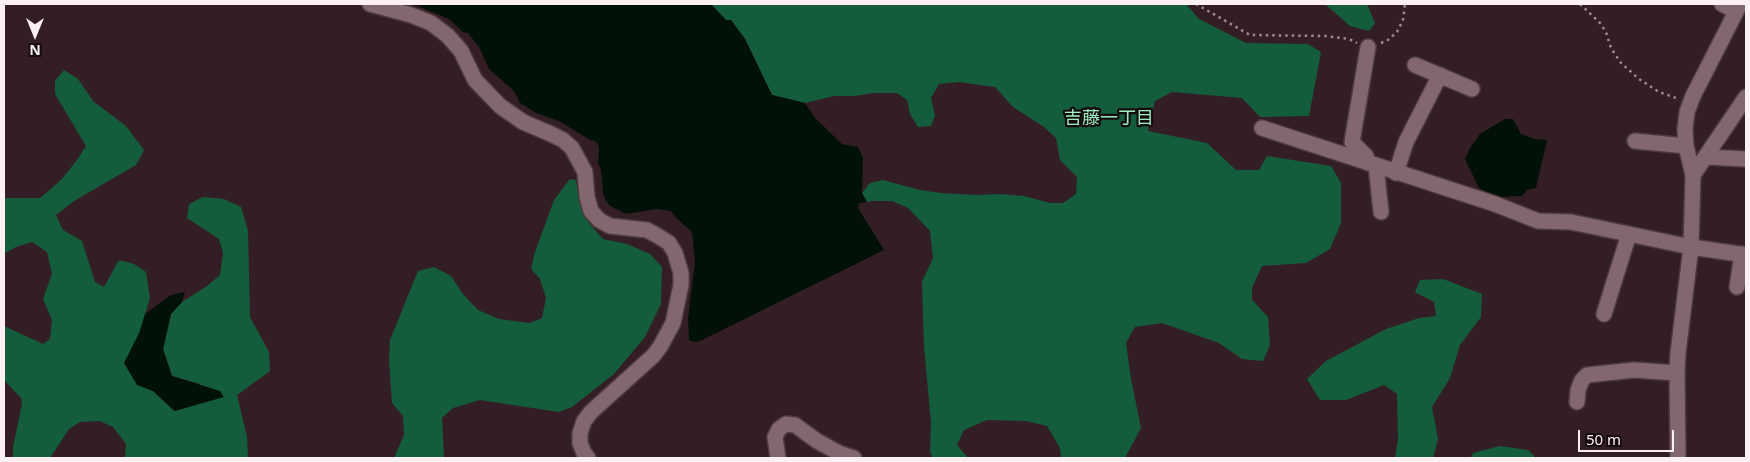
<!DOCTYPE html>
<meta charset="utf-8">
<style>
body{margin:0}
#map{position:relative;width:1750px;height:462px;overflow:hidden;background:#341e25;font-family:"Noto Sans",sans-serif}
canvas{display:block}
.frame{position:absolute;inset:0;border:5px solid #fdf0f3;pointer-events:none}
.north{position:absolute;left:10px;top:10px;width:50px;height:50px;-webkit-text-stroke:4px #150b0e;paint-order:stroke;rotate:180deg;font-size:14px;font-weight:700;line-height:20px;text-align:center;color:#fdf0f3}
.north::after{content:'';display:block;margin:auto;width:18px;height:22px;background:#fdf0f3;clip-path:polygon(50% 0,100% 100%,50% 72%,0 100%)}
.scale{position:absolute;left:1578px;top:430px;width:96px;height:22px;box-sizing:border-box;border:2px solid #fdf0f3;border-top:0;padding-left:6px;font-size:15px;line-height:18px;white-space:nowrap;color:#fdf0f3;-webkit-text-stroke:4px #150b0e;paint-order:stroke}
</style>
<div id="map">
<canvas width="1750" height="462"></canvas>
<div class="frame"></div>
<div class="north">N</div>
<div class="scale">50 m</div>
</div>
<script>
const context = document.querySelector('canvas').getContext('2d');
context.lineJoin = 'round';
function fill(path, color) {
  context.fillStyle = color;
  context.fill(path, 'evenodd');
}
function poly(rows) {
  const path = new Path2D();
  for (const r of rows) {
    path.moveTo(r[0], r[1]);
    for (let i = 2; i < r.length; i += 2) path.lineTo(r[i], r[i + 1]);
  }
  return path;
}
function stroke(path, color, width, dash) {
  context.strokeStyle = color;
  context.lineWidth = width;
  context.lineCap = dash ? 'butt' : 'round';
  context.setLineDash(dash || []);
  context.stroke(path);
}
function write(font, color, halo, rows, align = 'center') {
  context.font = font + ' "Noto Sans","Noto Sans JP",sans-serif';
  context.lineWidth = 4.5;
  context.setLineDash([]);
  context.textBaseline = 'middle';
  context.strokeStyle = halo;
  context.fillStyle = color;
  for (const [text, x, y, turn = 0] of rows) {
    context.save();
    context.translate(x, y);
    context.rotate((+turn || 0) * Math.PI / 180);
    context.textAlign = isNaN(turn) ? turn : align;
    if (halo) context.strokeText(text, 0, 0);
    context.fillText(text, 0, 0);
    context.restore();
  }
}
const forest = poly([
 [708,4,1186,4,1199,19,1246,43,1308,44,1321,52,1309,116,1260,117,1242,98,1172,92,1155,101,1148,131,1207,143,1236,170,1259,170,1267,156,1331,166,1341,183,1341,223,1330,249,1306,263,1262,266,1252,288,1252,300,1268,317,1270,345,1263,361,1242,359,1219,343,1162,323,1135,327,1126,343,1131,379,1141,428,1125,458,1061,458,1060,448,1047,426,1026,421,987,420,964,430,957,445,968,458,933,458,930,452,931,423,924,346,922,282,933,258,930,231,908,208,892,201,872,201,867,202,862,193,870,183,883,180,920,190,940,193,978,195,999,194,1024,196,1050,203,1063,203,1076,194,1077,177,1060,160,1056,138,1044,127,1013,107,995,87,959,82,939,84,931,98,935,116,931,126,918,127,910,114,907,100,897,93,873,93,855,96,834,96,805,103,772,95,745,39,731,20,726,20,712,6],
 [1325,4,1367,4,1375,23,1369,31,1350,26],
 [64,70,78,79,94,102,126,126,144,150,136,165,74,201,56,215,63,230,82,241,95,282,104,287,119,260,134,264,146,272,150,298,140,331,137,384,153,391,174,411,200,384,172,376,163,349,171,314,182,302,207,286,220,275,223,253,219,239,187,218,189,204,203,197,224,199,241,207,248,231,250,317,269,352,270,371,237,395,247,437,248,458,125,458,126,444,113,427,100,421,80,422,69,429,50,458,13,458,13,447,22,404,21,398,4,380,4,326,43,344,50,339,52,320,43,299,52,274,47,252,32,242,16,247,4,254,4,198,40,198,61,180,77,160,86,146,55,94,55,81],
 [570,179,576,180,578,193,589,223,603,239,627,244,650,254,662,267,661,304,645,337,614,374,572,407,559,412,480,400,453,408,442,418,444,458,394,458,404,435,403,416,392,403,389,360,390,340,418,271,434,267,451,276,463,294,478,310,499,319,530,323,542,318,546,298,540,279,531,269,535,252,554,200],
 [1443,279,1482,294,1481,317,1460,345,1450,378,1432,407,1438,439,1433,458,1395,458,1398,439,1397,394,1384,385,1346,400,1320,400,1307,379,1326,361,1386,329,1419,318,1436,316,1434,302,1415,292,1420,280],
 [1500,446,1528,450,1536,458,1471,458,1473,453]
]);
const water = poly([
 [403,4,708,4,712,5,726,20,731,20,745,39,772,95,805,103,815,118,842,144,858,147,863,157,862,193,867,202,860,203,858,208,884,250,700,341,695,342,689,340,688,319,695,262,692,232,676,218,671,211,656,209,626,214,610,206,605,199,603,193,601,170,598,163,599,150,598,144,595,141,590,140,559,121,536,113,519,102,515,92,489,69,479,47,468,33,463,32,449,19,418,6],
 [1505,119,1513,119,1521,134,1535,139,1547,140,1536,188,1527,190,1522,196,1498,197,1479,188,1465,159,1470,148,1480,134],
 [185,292,182,302,171,314,163,349,172,376,220,391,224,397,175,411,153,391,137,385,124,363,140,331,145,314,171,295]
]);
const path = poly([
 [1196,4,1250,35,1325,36,1349,39,1357,43],
 [1580,4,1600,23,1606,32,1611,48,1621,63,1639,79,1659,92,1679,99],
 [1381,43,1388,40,1397,32,1403,20,1405,4]
]);
const minor = poly([
 [370,4,411,15,431,23,448,36,461,51,475,80,500,106,523,122,551,134,563,140,572,148,585,172,587,197,591,211,599,220,610,226,647,230,658,236,669,243,675,253,681,273,681,285,673,323,660,347,653,356,591,412,584,421,580,433,580,443,584,453,588,458],
 [1722,4,1736,11],
 [1368,47,1352,142,1366,156,1368,163],
 [1415,65,1472,89],
 [1262,128,1495,204,1538,221,1571,222,1691,247,1746,255],
 [1635,141,1686,146],
 [1706,157,1746,159],
 [1376,166,1381,212],
 [1396,173,1406,142,1440,75],
 [1693,175,1746,97],
 [1737,287,1742,254],
 [1604,314,1629,234],
 [1577,402,1578,390,1582,380,1587,375,1634,370,1677,373],
 [778,458,775,437,779,429,786,424,795,425,817,441,839,453,854,458],
 [1678,458,1677,373,1678,353,1691,247,1693,175,1686,146,1685,129,1687,112,1693,96,1740,4]
]);
const neighbourhoodNames = [
 ["吉藤一丁目",1109,119]
];
fill(forest, '#145d3c');
fill(water, '#001107');
stroke(minor, '#4d3a40', 18);
stroke(path, '#9d8b90', 2.5, [2.5, 4]);
stroke(minor, '#83676f', 15);
write('18px', '#9decbe', '#150b0e', neighbourhoodNames);
</script>
